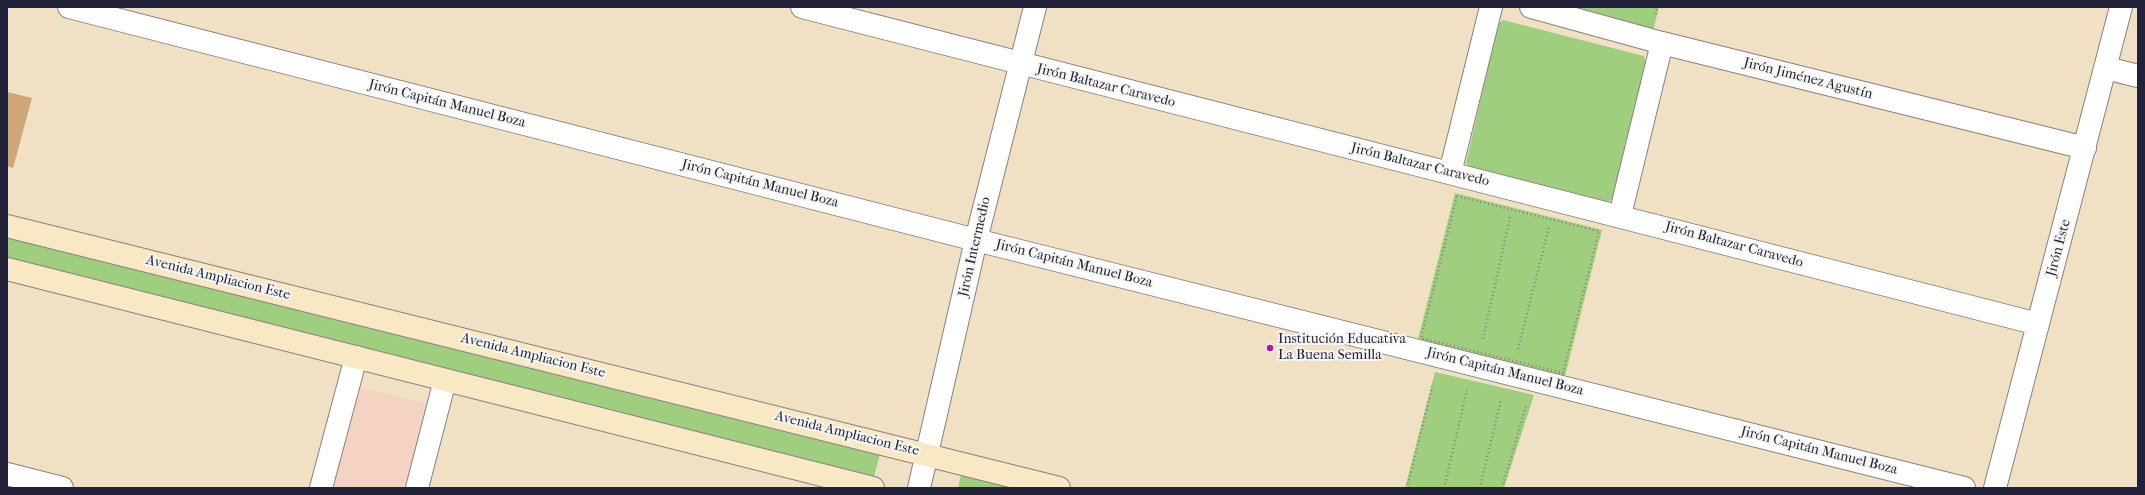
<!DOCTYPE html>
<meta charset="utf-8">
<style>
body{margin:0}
#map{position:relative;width:2145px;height:495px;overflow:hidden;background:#f0e0c4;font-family:"IM FELL French Canon",serif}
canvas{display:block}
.frame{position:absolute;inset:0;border:8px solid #22223b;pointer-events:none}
</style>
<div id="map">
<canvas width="2145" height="495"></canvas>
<div class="frame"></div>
</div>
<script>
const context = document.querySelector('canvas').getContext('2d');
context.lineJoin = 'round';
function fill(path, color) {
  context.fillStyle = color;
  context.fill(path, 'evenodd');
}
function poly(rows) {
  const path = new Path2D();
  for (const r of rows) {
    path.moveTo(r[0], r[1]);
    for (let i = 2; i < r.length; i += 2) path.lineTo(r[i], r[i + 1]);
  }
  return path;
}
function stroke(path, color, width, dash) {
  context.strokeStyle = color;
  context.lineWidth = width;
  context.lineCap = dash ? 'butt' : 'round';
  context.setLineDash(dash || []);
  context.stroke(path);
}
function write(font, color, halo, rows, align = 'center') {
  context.font = font + ' "IM FELL French Canon",serif';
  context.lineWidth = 4;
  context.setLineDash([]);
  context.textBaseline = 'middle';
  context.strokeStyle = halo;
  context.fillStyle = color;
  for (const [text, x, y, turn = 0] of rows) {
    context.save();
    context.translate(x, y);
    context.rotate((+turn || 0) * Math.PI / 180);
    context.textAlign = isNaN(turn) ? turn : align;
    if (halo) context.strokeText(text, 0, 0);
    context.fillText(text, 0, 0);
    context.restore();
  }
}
const built = poly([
 [356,386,427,404,408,488,333,488]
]);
const green = poly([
 [1562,7,1659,7,1653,31],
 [1503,20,1644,56,1646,63,1614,198,1608,202,1471,169,1466,163,1498,24],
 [1455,193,1602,230,1565,376,1418,339],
 [7,234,880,454,874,477,7,258],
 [1435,372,1534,395,1504,488,1405,488],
 [961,475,1011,488,958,488]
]);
const building = poly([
 [7,92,32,98,13,168,7,166]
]);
const path = poly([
 [1656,14,1657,7],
 [1457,196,1599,231,1563,373,1421,338,1457,196],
 [1483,339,1510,217],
 [1518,349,1549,227],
 [1407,488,1433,383],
 [1444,488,1467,390],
 [1480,488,1501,399],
 [1502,488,1526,406]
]);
const minor = poly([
 [69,7,976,240,1964,488],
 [802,7,2038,324],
 [1531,7,1662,43,2085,148],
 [2106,68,2138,76],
 [1450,173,1491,7],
 [1620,215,1662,43],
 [7,474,62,488],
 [321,488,356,357],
 [417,488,445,380],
 [1995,488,2121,7]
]);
const tertiary = poly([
 [919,488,976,240,1035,7]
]);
const secondary = poly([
 [7,226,1059,488],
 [7,269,873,488]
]);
const markers = [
 [1270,348,4,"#b5179e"]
];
const streetNames = [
 ["Jirón Jiménez Agustín",1808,79,14],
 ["Jirón Baltazar Caravedo",1106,86,14],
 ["Jirón Capitán Manuel Boza",447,104,14],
 ["Jirón Baltazar Caravedo",1420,165,14],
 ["Jirón Capitán Manuel Boza",760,184,14],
 ["Jirón Baltazar Caravedo",1734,245,15],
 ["Jirón Intermedio",975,247,-77],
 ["Jirón Este",2059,248,-75],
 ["Jirón Capitán Manuel Boza",1074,264,14],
 ["Avenida Ampliacion Este",218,278,14],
 ["Avenida Ampliacion Este",533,356,14],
 ["Jirón Capitán Manuel Boza",1505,372,14],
 ["Avenida Ampliacion Este",847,434,14],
 ["Jirón Capitán Manuel Boza",1819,451,14]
];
const poiNames = [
 ["Institución Educativa",1278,340],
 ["La Buena Semilla",1278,356]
];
fill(built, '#f5d3c2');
fill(green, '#9fcf7e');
fill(building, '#cfa675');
stroke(minor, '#898180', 24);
stroke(tertiary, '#898180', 24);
stroke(secondary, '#898180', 24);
stroke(path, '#898180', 2.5, [1, 3]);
stroke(minor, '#fff', 22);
stroke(tertiary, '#fff', 22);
stroke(secondary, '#f8e8c3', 22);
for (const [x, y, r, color] of markers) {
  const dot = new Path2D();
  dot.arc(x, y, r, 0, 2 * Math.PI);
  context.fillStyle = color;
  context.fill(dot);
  stroke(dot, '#f6f6f2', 1.5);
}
write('14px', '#22223b', '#f6f6f2', streetNames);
write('14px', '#22223b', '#f6f6f2', poiNames, 'left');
</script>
